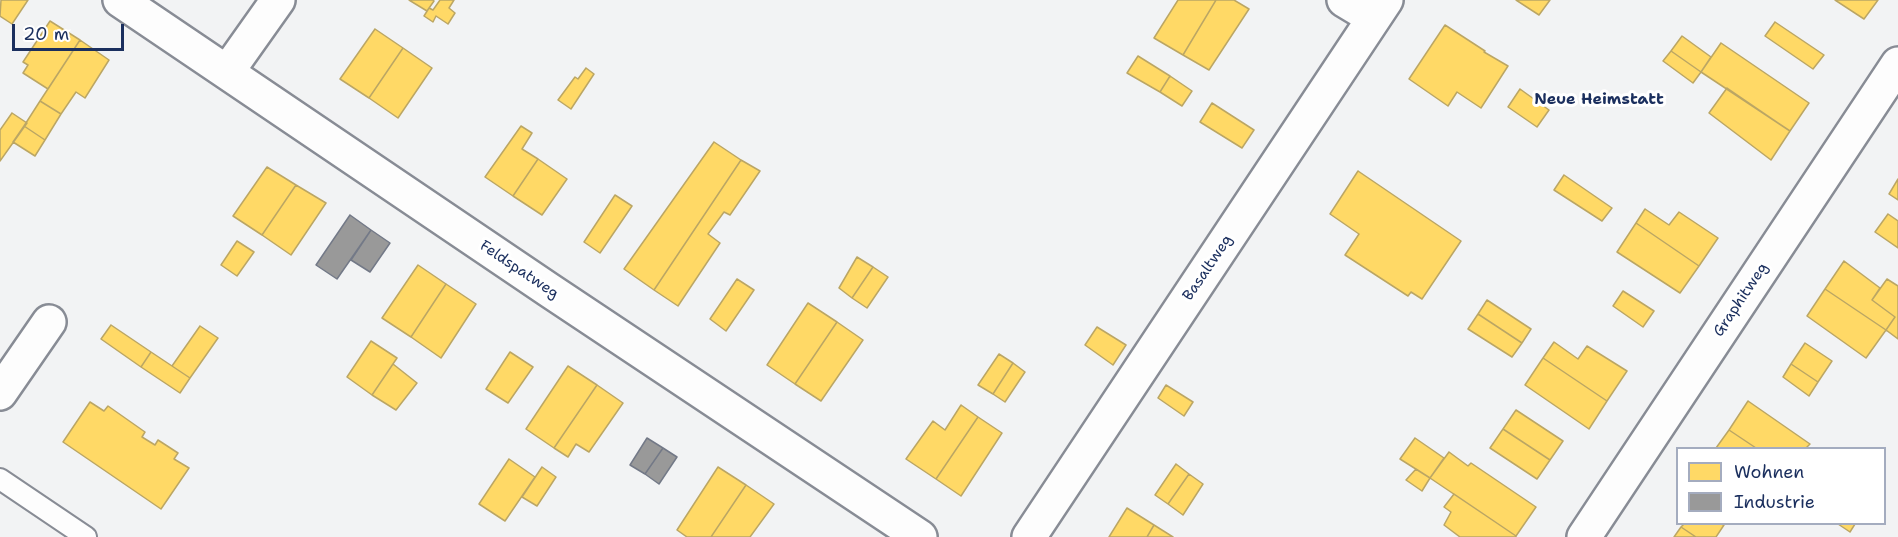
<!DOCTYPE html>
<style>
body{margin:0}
#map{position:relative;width:1898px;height:537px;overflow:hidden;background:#f2f3f4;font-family:"Shantell Sans",sans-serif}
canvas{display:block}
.legend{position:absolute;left:1676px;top:447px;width:210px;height:78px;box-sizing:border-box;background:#fff;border:2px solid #a4acbf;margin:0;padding:8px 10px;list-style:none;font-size:18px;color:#1b2f5e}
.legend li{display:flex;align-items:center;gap:12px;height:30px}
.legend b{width:30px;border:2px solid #a4acbf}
.scale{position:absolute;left:12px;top:24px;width:112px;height:27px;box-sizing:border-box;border:3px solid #1b2f5e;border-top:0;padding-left:8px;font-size:18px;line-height:21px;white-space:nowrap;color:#1b2f5e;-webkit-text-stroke:4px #fff;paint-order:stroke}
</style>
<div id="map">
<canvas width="1898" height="537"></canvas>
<ul class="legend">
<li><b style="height:16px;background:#ffd966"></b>Wohnen</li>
<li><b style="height:16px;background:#999"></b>Industrie</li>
</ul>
<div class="scale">20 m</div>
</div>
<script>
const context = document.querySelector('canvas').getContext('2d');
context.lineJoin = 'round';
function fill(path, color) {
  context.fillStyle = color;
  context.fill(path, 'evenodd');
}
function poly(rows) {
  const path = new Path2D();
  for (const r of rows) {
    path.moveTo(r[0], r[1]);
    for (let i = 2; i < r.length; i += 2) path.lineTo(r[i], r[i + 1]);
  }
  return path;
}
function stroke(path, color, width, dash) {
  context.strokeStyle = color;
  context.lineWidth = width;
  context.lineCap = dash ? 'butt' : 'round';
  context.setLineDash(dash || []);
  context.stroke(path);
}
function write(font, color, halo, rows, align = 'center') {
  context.font = font + ' "Shantell Sans",sans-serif';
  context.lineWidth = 6;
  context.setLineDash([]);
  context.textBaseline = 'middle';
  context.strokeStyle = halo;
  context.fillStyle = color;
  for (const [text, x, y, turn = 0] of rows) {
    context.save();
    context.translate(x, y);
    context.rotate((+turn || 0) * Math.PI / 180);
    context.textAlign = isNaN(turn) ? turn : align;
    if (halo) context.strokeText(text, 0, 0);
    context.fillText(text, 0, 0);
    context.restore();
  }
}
const homes = poly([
 [1,0,28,0,12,24,0,16,1,0],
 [409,0,433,0,434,1,427,11,409,0],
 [440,0,454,0,449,8,455,13,448,24,436,16,433,22,424,16,429,8,433,10,440,0],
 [1178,0,1216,0,1183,55,1154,38,1178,0],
 [1216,0,1234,0,1249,9,1209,70,1183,55,1216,0],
 [1516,0,1550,0,1539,15,1516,0],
 [1835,0,1878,0,1864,19,1835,0],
 [50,21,80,40,48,89,23,73,28,65,23,62,50,21],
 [1775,22,1824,55,1813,69,1765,36,1775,22],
 [1445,25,1485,51,1484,52,1508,66,1481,108,1457,92,1448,106,1409,79,1445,25],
 [375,29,403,48,369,98,340,79,375,29],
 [1682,36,1711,57,1701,72,1671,51,1682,36],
 [80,40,109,60,85,98,76,92,61,114,40,101,80,40],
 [1721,43,1809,103,1790,131,1701,72,1721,43],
 [403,48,432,68,398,118,369,98,403,48],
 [1671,51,1701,72,1693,83,1663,61,1671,51],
 [1138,56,1170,76,1160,92,1127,73,1138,56],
 [586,68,594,74,571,109,558,100,575,77,578,79,586,68],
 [1170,76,1192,91,1182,106,1160,92,1170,76],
 [1727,88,1790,131,1771,160,1709,113,1727,88],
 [1520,89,1549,110,1537,127,1508,107,1520,89],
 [40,101,61,114,45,140,24,126,40,101],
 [1212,103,1254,130,1242,148,1200,122,1212,103],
 [12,113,27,123,0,161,0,130,12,113],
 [24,126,45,140,35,156,13,142,24,126],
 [521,126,532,133,522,149,538,159,513,196,485,177,521,126],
 [714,142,741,160,654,290,624,269,714,142],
 [538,159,567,179,542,215,513,196,538,159],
 [741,160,760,171,730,215,724,212,708,234,720,243,678,306,654,290,741,160],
 [267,167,296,185,262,235,233,216,267,167],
 [1358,171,1461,241,1422,299,1411,292,1408,296,1345,255,1359,234,1330,214,1358,171],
 [1564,175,1612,208,1602,221,1554,190,1564,175],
 [1898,179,1898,200,1889,194,1898,179],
 [296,185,326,203,291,255,262,235,296,185],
 [615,195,632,206,600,253,584,242,615,195],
 [1645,209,1669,225,1679,212,1718,238,1699,266,1636,223,1645,209],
 [1888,214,1898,221,1898,248,1875,232,1888,214],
 [1636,223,1699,266,1680,293,1617,252,1636,223],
 [237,241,254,252,237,276,221,265,237,241],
 [857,257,873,267,852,298,839,288,857,257],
 [1844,261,1880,288,1872,300,1895,317,1886,330,1825,289,1844,261],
 [418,265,446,284,411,337,382,318,418,265],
 [873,267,888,277,867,308,852,298,873,267],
 [737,279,754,290,726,331,710,319,737,279],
 [1887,279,1898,286,1898,339,1886,330,1895,317,1872,300,1887,279],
 [446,284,476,304,441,358,411,337,446,284],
 [1825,289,1886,330,1866,358,1807,316,1825,289],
 [1623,291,1654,311,1643,327,1613,306,1623,291],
 [1487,300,1531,329,1522,343,1478,314,1487,300],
 [808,303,837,322,795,384,767,365,808,303],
 [1478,314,1522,343,1512,357,1468,329,1478,314],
 [837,322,863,340,821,401,795,384,837,322],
 [111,325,151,352,141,367,101,339,111,325],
 [200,326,218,338,190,378,172,366,200,326],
 [1097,327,1126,345,1113,365,1085,345,1097,327],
 [371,341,397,358,372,395,347,377,371,341],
 [1554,342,1578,359,1587,346,1627,371,1607,401,1543,358,1554,342],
 [1805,343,1832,361,1818,382,1791,364,1805,343],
 [151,352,190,378,180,393,141,367,151,352],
 [510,352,533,367,508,403,486,389,510,352],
 [999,354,1013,363,993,394,978,385,999,354],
 [1543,358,1607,401,1589,429,1525,385,1543,358],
 [1013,363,1025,372,1005,402,993,394,1013,363],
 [393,364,417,383,396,410,372,395,393,364],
 [1791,364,1818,382,1809,396,1783,377,1791,364],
 [568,366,597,385,554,448,526,429,568,366],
 [597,385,623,403,589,452,576,444,568,457,554,448,597,385],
 [1166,385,1193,402,1184,416,1158,398,1166,385],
 [1748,401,1810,444,1806,448,1756,448,1729,430,1748,401],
 [90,402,104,411,108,406,145,432,142,437,155,445,158,440,178,453,174,459,189,468,161,509,63,442,90,402],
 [961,405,978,417,936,479,906,459,933,421,945,430,961,405],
 [1516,410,1563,441,1550,460,1503,429,1516,410],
 [978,417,1002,433,961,496,936,479,978,417],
 [1503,429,1550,460,1537,479,1490,448,1503,429],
 [1729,430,1756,448,1716,448,1729,430],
 [1415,438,1444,458,1430,478,1400,459,1415,438],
 [1449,452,1468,466,1471,463,1536,507,1516,536,1430,478,1449,452],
 [509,459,535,477,505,521,479,504,509,459],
 [1176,464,1189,474,1168,504,1155,495,1176,464],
 [542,467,556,477,537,506,522,497,542,467],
 [718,467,746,485,711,537,687,537,677,530,718,467],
 [1416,469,1430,478,1422,491,1406,480,1416,469],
 [1189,474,1203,484,1183,515,1168,504,1189,474],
 [746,485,774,504,750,537,711,537,746,485],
 [1454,494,1516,536,1516,537,1460,537,1444,525,1451,512,1444,507,1454,494],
 [1127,508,1154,525,1147,537,1109,537,1127,508],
 [1684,524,1721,524,1724,525,1716,537,1696,537,1681,527,1684,524],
 [1838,524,1855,524,1850,532,1838,524],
 [1154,525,1173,537,1147,537,1154,525],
 [1681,527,1696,537,1674,537,1681,527]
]);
const industry = poly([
 [350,215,371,230,337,279,316,265,350,215],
 [371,230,390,243,370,272,351,260,371,230],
 [647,438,663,448,645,474,630,465,647,438],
 [663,448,677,457,659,484,645,474,663,448]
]);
const lane = poly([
 [0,479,86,537]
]);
const street = poly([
 [120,0,549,290,920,537],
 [1344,0,1374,18],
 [227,72,278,0],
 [0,393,49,322],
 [1029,537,1386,0],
 [1584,537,1898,64]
]);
const streetNames = [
 ["Basaltweg",1208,268,-56],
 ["Feldspatweg",519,270,34],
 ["Graphitweg",1741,300,-56]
];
const neighbourhoodNames = [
 ["Neue Heimstatt",1599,100]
];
fill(homes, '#ffd966');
stroke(homes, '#bba664', 1.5);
fill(industry, '#999');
stroke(industry, '#737987', 1.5);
stroke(lane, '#888c95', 24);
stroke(street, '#888c95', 38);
stroke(lane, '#fdfdfd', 20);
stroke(street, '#fdfdfd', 33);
write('15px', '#1b2f5e', '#fff', streetNames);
write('bold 16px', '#1b2f5e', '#fff', neighbourhoodNames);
</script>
